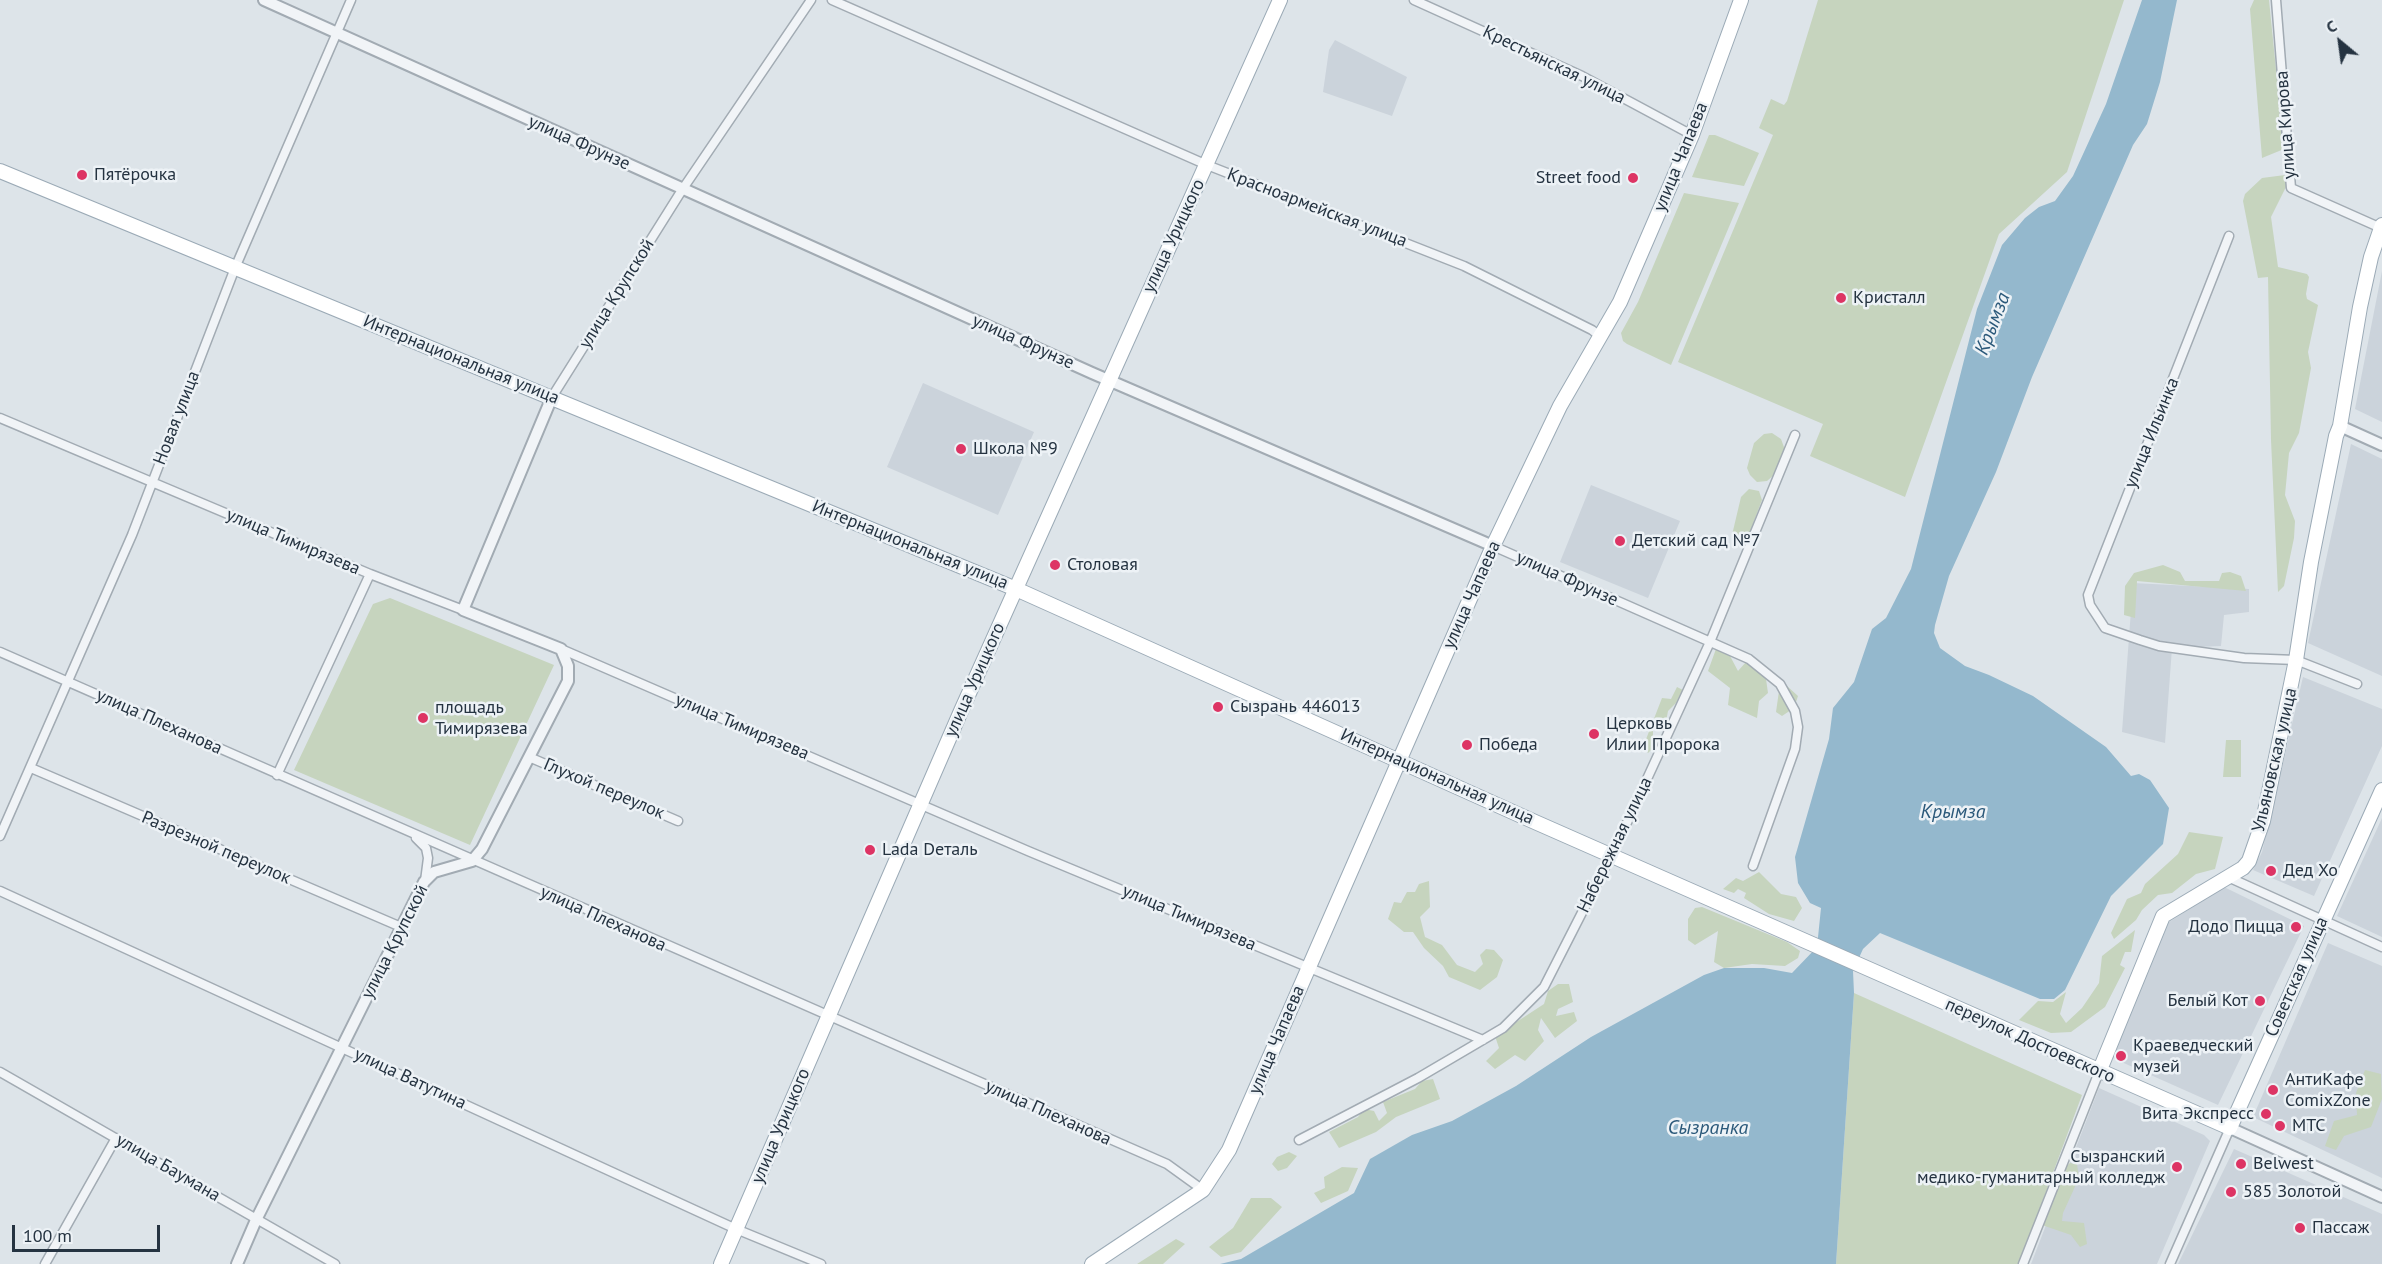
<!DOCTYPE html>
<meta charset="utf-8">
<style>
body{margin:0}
#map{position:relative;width:2382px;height:1264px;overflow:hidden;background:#dde4e9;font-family:"PT Sans",sans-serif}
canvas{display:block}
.north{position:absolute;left:2310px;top:12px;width:60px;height:60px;-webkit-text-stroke:4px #edf2f6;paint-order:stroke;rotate:331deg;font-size:16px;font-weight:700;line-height:24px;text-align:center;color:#253341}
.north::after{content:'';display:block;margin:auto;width:21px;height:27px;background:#253341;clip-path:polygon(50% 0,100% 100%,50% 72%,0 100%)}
.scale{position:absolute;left:12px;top:1225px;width:148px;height:27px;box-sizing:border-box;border:3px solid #253341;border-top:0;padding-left:8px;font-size:18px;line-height:21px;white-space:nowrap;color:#253341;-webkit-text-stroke:4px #edf2f6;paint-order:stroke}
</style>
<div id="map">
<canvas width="2382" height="1264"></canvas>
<div class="north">С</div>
<div class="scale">100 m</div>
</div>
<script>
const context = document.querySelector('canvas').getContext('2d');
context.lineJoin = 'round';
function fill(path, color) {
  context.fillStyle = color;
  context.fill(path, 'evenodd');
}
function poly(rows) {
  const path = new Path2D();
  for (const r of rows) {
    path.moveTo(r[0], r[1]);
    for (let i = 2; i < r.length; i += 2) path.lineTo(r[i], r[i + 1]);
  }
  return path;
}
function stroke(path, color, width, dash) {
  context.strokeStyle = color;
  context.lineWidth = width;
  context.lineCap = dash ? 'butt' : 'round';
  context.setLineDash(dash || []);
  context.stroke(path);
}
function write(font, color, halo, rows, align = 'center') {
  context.font = font + ' "PT Sans",sans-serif';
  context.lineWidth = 5;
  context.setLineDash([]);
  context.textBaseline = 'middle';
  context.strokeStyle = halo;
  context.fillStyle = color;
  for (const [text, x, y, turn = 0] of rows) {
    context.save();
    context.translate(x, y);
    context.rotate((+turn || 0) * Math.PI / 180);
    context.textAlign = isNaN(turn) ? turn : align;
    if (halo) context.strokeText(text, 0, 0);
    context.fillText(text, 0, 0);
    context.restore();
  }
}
const built = poly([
 [1335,40,1407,77,1392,116,1323,92,1329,50],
 [2382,271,2382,422,2355,409],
 [923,383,1034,432,998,515,887,467],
 [2351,444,2382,459,2382,676,2308,643],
 [1591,485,1680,521,1648,598,1560,562],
 [2133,583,2249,589,2249,612,2224,615,2221,646,2172,648,2165,743,2122,732],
 [2303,677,2382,709,2382,746,2314,896,2253,870,2262,852],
 [2382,818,2382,937,2337,916],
 [2224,887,2304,926,2218,1105,2108,1056,2166,924],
 [2328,943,2382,966,2382,1178,2253,1117],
 [2099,1088,2204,1135,2210,1141,2157,1264,2031,1264],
 [2234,1149,2382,1214,2382,1264,2178,1264]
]);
const green = poly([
 [1818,0,2124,0,2067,172,1999,234,1905,497,1810,456,1823,424,1678,362,1773,135,1759,128,1771,99,1784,105,1787,101],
 [2254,0,2269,0,2284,149,2262,158,2250,9],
 [1709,135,1715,135,1759,153,1744,186,1692,177],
 [2285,175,2287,185,2271,217,2278,267,2307,274,2309,277,2306,294,2307,299,2318,305,2308,352,2311,368,2299,433,2289,453,2285,495,2295,521,2294,538,2284,586,2278,592,2271,440,2268,277,2258,278,2243,201,2245,194,2262,178],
 [1684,193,1739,203,1671,365,1627,344,1623,341,1621,333,1638,302],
 [1772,433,1781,439,1785,450,1775,474,1767,481,1757,482,1750,475,1747,468,1754,443,1764,434],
 [1749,489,1759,491,1762,500,1748,537,1743,540,1742,538,1732,535,1741,497],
 [2163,565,2180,572,2185,581,2219,581,2222,573,2230,572,2241,576,2246,591,2137,581,2135,618,2124,615,2125,586,2134,573],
 [390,598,554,665,470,845,294,770,373,604],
 [1716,649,1730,656,1738,671,1746,662,1766,679,1768,693,1759,701,1757,718,1728,705,1730,688,1708,671],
 [1787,686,1798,696,1794,708,1782,716,1776,712,1779,691],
 [1677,687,1683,690,1676,703,1668,711,1665,727,1653,729,1653,748,1648,753,1643,747,1662,698,1671,699],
 [2226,740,2241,740,2241,777,2223,777],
 [2189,832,2223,837,2215,869,2196,874,2172,893,2158,895,2142,910,2136,920,2114,939,2111,933,2127,899,2141,893,2145,884,2178,854],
 [1759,872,1781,894,1796,897,1802,908,1794,921,1769,914,1744,898,1746,893,1738,889,1734,893,1723,889,1736,878,1743,881],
 [1429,881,1430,907,1420,917,1425,937,1442,945,1457,965,1475,972,1483,964,1480,955,1486,949,1494,950,1503,960,1497,977,1480,990,1449,977,1443,966,1424,948,1413,932,1404,932,1388,919,1394,902,1401,903,1407,892,1415,892,1419,884],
 [1702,907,1787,942,1800,951,1798,958,1785,966,1752,964,1724,968,1714,962,1718,931,1695,945,1688,940,1688,919,1695,908],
 [2135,930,2131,952,2125,952,2120,965,2125,968,2105,1007,2071,1032,2051,1033,2019,1020,2038,1001,2053,1002,2066,992,2060,1014,2066,1023,2082,1008,2099,983,2102,956],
 [1558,984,1569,984,1573,1002,1558,1009,1556,1016,1574,1012,1577,1021,1555,1038,1541,1018,1538,1030,1544,1041,1525,1061,1515,1055,1495,1069,1486,1061,1499,1048,1495,1036,1544,1004,1548,991],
 [1854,993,2082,1095,2019,1264,1836,1264],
 [2365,1070,2381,1074,2382,1099,2371,1127,2344,1136,2336,1150,2325,1146,2334,1121,2357,1115,2356,1093],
 [1433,1079,1440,1099,1396,1117,1376,1132,1339,1148,1329,1132,1358,1117,1364,1109,1374,1111,1379,1121,1387,1113,1383,1102,1415,1089,1422,1081],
 [1289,1152,1297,1156,1287,1168,1278,1171,1272,1164,1277,1157],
 [2070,1163,2077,1164,2079,1178,2063,1213,2062,1221,2084,1223,2087,1244,2080,1247,2071,1235,2039,1224,2063,1169],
 [1342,1167,1358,1168,1348,1191,1321,1203,1314,1193,1325,1188,1324,1177],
 [1251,1198,1271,1198,1282,1207,1241,1252,1221,1257,1209,1247,1233,1228],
 [1176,1239,1185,1244,1163,1264,1137,1264]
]);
const water = poly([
 [2142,0,2177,0,2160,82,2147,124,2133,145,2032,377,1996,472,1949,576,1935,625,1934,633,1940,648,1965,666,1989,675,2033,696,2106,747,2131,776,2139,774,2150,780,2169,808,2163,844,2111,896,2065,990,2054,999,2040,999,1880,933,1863,949,1853,971,1854,993,1836,1264,1220,1264,1241,1259,1354,1193,1370,1159,1412,1135,1452,1121,1516,1086,1591,1037,1704,975,1724,968,1764,968,1792,973,1817,947,1821,908,1810,903,1798,883,1795,857,1829,739,1833,708,1854,682,1872,629,1886,618,1911,569,1977,309,2002,245,2025,218,2039,207,2055,201,2073,176,2106,104]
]);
const minor = poly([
 [832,0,1207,165,1464,266,1592,330,1601,337],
 [1414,0,1582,76,1692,135],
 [2276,0,2291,188,2381,228],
 [2229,236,2088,595,2090,605,2105,628,2140,640,2159,646,2244,658,2296,660,2357,684],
 [552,397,682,190,811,0],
 [0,418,370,574,463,610],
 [1493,546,1749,659,1780,684,1795,711,1798,727,1795,749,1753,866],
 [561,649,1028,851,1483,1040],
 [0,652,1167,1164,1203,1190],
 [529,757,678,821],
 [31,768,401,927],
 [277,775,370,574],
 [0,836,132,535,235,268,351,0],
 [416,838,426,848,428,858,425,881],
 [2228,877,2382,947],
 [0,891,736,1229,821,1264],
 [0,1072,335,1264],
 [1299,1140,1418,1078,1503,1028,1544,987,1618,842,1710,642,1795,435],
 [45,1264,116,1138],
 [2023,1264,2099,1072],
 [2170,1264,2230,1128]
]);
const tertiary = poly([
 [264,0,1092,373,1493,546],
 [2340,426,2382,445],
 [2230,1128,2382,1197],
 [237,1264,256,1220,424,882,434,872,472,861,482,849,568,681,568,666,561,649,463,610,552,397]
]);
const primary = poly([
 [0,171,1016,589,1535,822,2230,1128,2382,790],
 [2099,1072,2163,916,2243,868,2249,861,2263,821,2296,660,2311,562,2336,436,2340,426,2360,307,2371,257,2382,225],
 [721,1264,961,711,1280,0],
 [1092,1264,1203,1190,1229,1150,1493,546,1560,406,1620,302,1692,135,1741,0]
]);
const markers = [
 [82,175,6,"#dd3464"],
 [1633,178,6,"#dd3464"],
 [1841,298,6,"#dd3464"],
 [961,449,6,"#dd3464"],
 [1620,541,6,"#dd3464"],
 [1055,565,6,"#dd3464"],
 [1218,707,6,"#dd3464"],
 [423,718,6,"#dd3464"],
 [1594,734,6,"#dd3464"],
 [1467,745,6,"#dd3464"],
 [870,850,6,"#dd3464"],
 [2271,871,6,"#dd3464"],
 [2296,927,6,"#dd3464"],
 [2260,1001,6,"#dd3464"],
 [2121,1056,6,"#dd3464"],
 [2273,1090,6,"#dd3464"],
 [2266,1114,6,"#dd3464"],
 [2280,1126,6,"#dd3464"],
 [2241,1164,6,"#dd3464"],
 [2177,1167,6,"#dd3464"],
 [2231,1192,6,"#dd3464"],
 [2300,1228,6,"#dd3464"]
];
const streetNames = [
 ["Крестьянская улица",1554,65,26],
 ["улица Кирова",2286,125,-94],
 ["улица Фрунзе",579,143,24],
 ["улица Чапаева",1681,157,-68],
 ["Красноармейская улица",1317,208,21],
 ["улица Урицкого",1174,236,-65],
 ["улица Крупской",617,294,-58],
 ["улица Фрунзе",1023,342,24],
 ["Интернациональная улица",461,360,22],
 ["Новая улица",177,418,-69],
 ["улица Ильинка",2152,433,-68],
 ["улица Тимирязева",293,542,23],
 ["Интернациональная улица",910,545,22],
 ["улица Фрунзе",1567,579,24],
 ["улица Чапаева",1472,595,-66],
 ["улица Урицкого",975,680,-66],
 ["улица Плеханова",159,722,24],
 ["улица Тимирязева",742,727,23],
 ["Ульяновская улица",2275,760,-77],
 ["Интернациональная улица",1437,777,24],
 ["Глухой переулок",604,789,23],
 ["Набережная улица",1615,845,-64],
 ["Разрезной переулок",216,848,23],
 ["улица Тимирязева",1189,918,23],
 ["улица Плеханова",603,919,24],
 ["улица Крупской",395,942,-63],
 ["Советская улица",2297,977,-66],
 ["улица Чапаева",1277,1040,-67],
 ["переулок Достоевского",2030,1041,24],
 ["улица Ватутина",410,1079,25],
 ["улица Плеханова",1048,1113,24],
 ["улица Урицкого",781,1126,-67],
 ["улица Баумана",168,1168,30]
];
const poiNames = [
 ["Пятёрочка",94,175],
 ["Street food",1621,178,"right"],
 ["Кристалл",1853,298],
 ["Школа №9",973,449],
 ["Детский сад №7",1632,541],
 ["Столовая",1067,565],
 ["Сызрань 446013",1230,707],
 ["площадь",435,708],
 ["Тимирязева",435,729],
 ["Церковь",1606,724],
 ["Илии Пророка",1606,745],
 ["Победа",1479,745],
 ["Lada Dеталь",882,850],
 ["Дед Хо",2283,871],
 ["Додо Пицца",2284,927,"right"],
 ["Белый Кот",2248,1001,"right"],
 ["Краеведческий",2133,1046],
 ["музей",2133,1067],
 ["АнтиКафе",2285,1080],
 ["ComixZone",2285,1101],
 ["Вита Экспресс",2254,1114,"right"],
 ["МТС",2292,1126],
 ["Сызранский",2165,1157,"right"],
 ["медико-гуманитарный колледж",2165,1178,"right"],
 ["Belwest",2253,1164],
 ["585 Золотой",2243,1192],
 ["Пассаж",2312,1228]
];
const waterNames = [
 ["Крымза",1993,324,-69],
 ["Крымза",1953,812],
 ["Сызранка",1708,1128]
];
fill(built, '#cbd3db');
fill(green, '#c6d4be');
fill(water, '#94b8cd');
stroke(minor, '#a2abb3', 11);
stroke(tertiary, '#a2abb3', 14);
stroke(primary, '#9baab6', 16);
stroke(minor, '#f1f4f7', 8);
stroke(tertiary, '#f1f4f7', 10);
stroke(primary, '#fff', 14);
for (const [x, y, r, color] of markers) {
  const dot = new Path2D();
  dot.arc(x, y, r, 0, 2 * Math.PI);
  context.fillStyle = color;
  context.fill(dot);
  stroke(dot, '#edf2f6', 2);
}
write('18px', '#253341', '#edf2f6', streetNames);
write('18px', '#253341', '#edf2f6', poiNames, 'left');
write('italic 20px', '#2b597a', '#edf2f6', waterNames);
</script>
